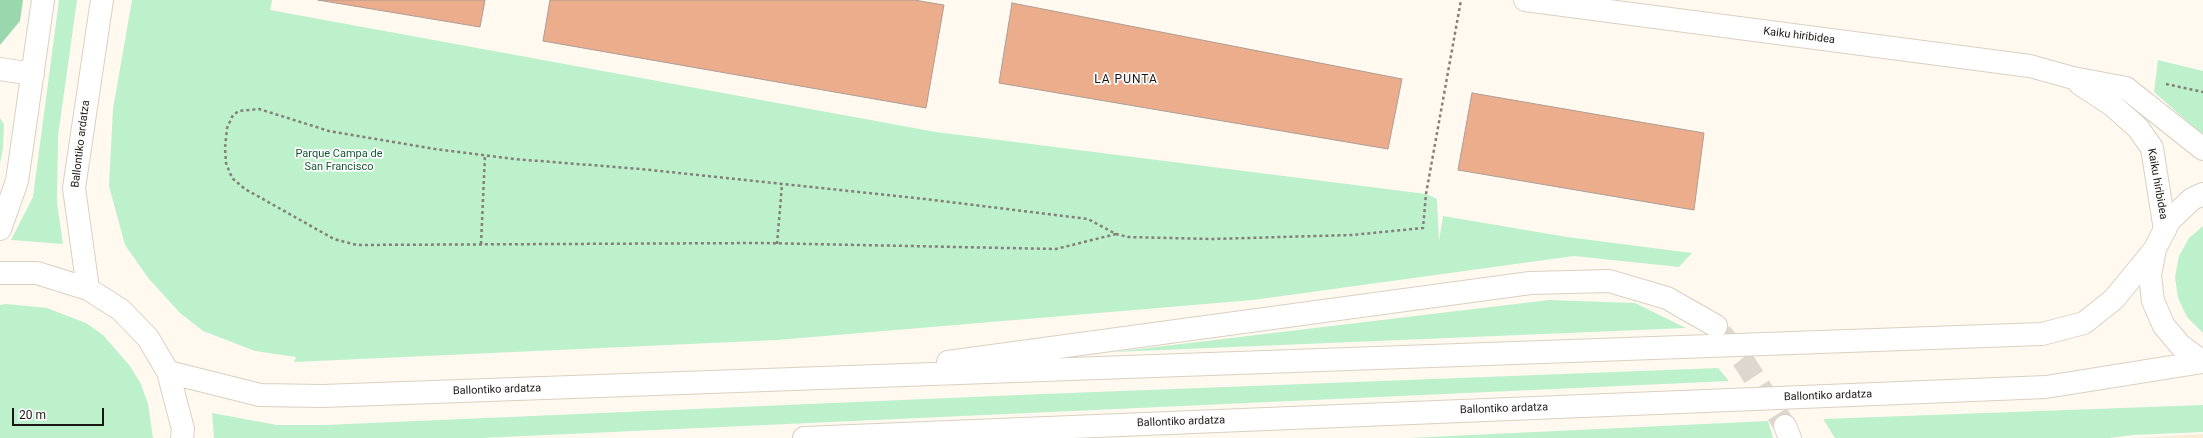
<!DOCTYPE html>
<style>
body{margin:0}
#map{position:relative;width:2203px;height:438px;overflow:hidden;background:#fff9f0;font-family:Roboto,sans-serif}
canvas{display:block}
.scale{position:absolute;left:12px;top:408px;width:92px;height:18px;box-sizing:border-box;border:2px solid #1b1712;border-top:0;padding-left:5px;font-size:12px;line-height:14px;white-space:nowrap;color:#1b1712;-webkit-text-stroke:3px #fff;paint-order:stroke}
</style>
<div id="map">
<canvas width="2203" height="438"></canvas>
<div class="scale">20 m</div>
</div>
<script>
const context = document.querySelector('canvas').getContext('2d');
context.lineJoin = 'round';
function fill(path, color) {
  context.fillStyle = color;
  context.fill(path, 'evenodd');
}
function poly(rows) {
  const path = new Path2D();
  for (const r of rows) {
    path.moveTo(r[0], r[1]);
    for (let i = 2; i < r.length; i += 2) path.lineTo(r[i], r[i + 1]);
  }
  return path;
}
function stroke(path, color, width, dash) {
  context.strokeStyle = color;
  context.lineWidth = width;
  context.lineCap = dash ? 'butt' : 'round';
  context.setLineDash(dash || []);
  context.stroke(path);
}
function write(font, color, halo, rows, align = 'center') {
  context.font = font + ' Roboto,sans-serif';
  context.lineWidth = 3.5;
  context.setLineDash([]);
  context.textBaseline = 'middle';
  context.strokeStyle = halo;
  context.fillStyle = color;
  for (const [text, x, y, turn = 0] of rows) {
    context.save();
    context.translate(x, y);
    context.rotate((+turn || 0) * Math.PI / 180);
    context.textAlign = isNaN(turn) ? turn : align;
    if (halo) context.strokeText(text, 0, 0);
    context.fillText(text, 0, 0);
    context.restore();
  }
}
const built = poly([
 [2203,434,2203,438,2136,438]
]);
const green = poly([
 [59,0,77,0,58,136,57,203,63,244,11,240,33,197],
 [132,0,272,0,270,10,936,132,1426,194,1437,199,1439,241,1443,216,1567,237,1692,253,1679,267,1574,256,1253,300,777,340,294,362,296,357,255,351,203,331,180,313,149,279,125,245,109,186,113,109],
 [2158,60,2203,71,2203,135,2154,92],
 [0,118,4,124,3,149,0,163],
 [2203,226,2203,333,2187,317,2178,298,2175,277,2179,256,2189,238],
 [1549,300,1635,303,1686,328,1114,352],
 [6,304,47,308,86,323,103,335,130,366,141,384,148,404,153,438,0,438,0,305],
 [1718,368,1729,381,481,438,214,438,212,413,277,425,324,425,1018,395],
 [2203,405,2203,432,2133,435,2109,438,1835,438,1823,419],
 [1768,421,1773,438,1408,438]
]);
const forest = poly([
 [0,0,23,0,20,21,0,45]
]);
const building = poly([
 [318,0,485,0,480,27,318,0],
 [550,0,914,0,944,5,926,108,543,41,550,0],
 [1012,3,1402,79,1388,149,999,83,1012,3],
 [1472,93,1704,133,1694,210,1458,170,1472,93]
]);
const primaryTunnel = poly([
 [1721,333,1743,360,1785,426]
]);
const path = poly([
 [2166,84,2203,92],
 [1116,234,1056,249,761,243,357,245,334,239,245,189,232,178,226,163,225,148,227,128,233,115,239,111,259,109,329,131,435,149,514,159,641,169,925,199,1088,219,1116,234,1128,237,1211,239,1352,235,1423,228,1426,194,1461,0],
 [481,244,485,155],
 [777,244,782,185]
]);
const street = poly([
 [1525,0,2030,66,2073,78,2126,88,2203,149],
 [0,69,33,74],
 [2080,84,2112,105,2138,128,2152,148,2165,230]
]);
const primary = poly([
 [2203,194,2192,199,2169,221,2155,249,2150,275,2153,301,2164,326,2181,346,2203,362],
 [0,229,17,181,43,0],
 [0,273,37,273,88,289,121,310,148,338,168,372,183,429,182,438],
 [88,289,74,188,102,0],
 [948,362,1530,283,1609,281,1667,298,1716,326],
 [168,372,260,395,322,396,2042,334,2084,323,2114,299,2155,249],
 [1785,426,1790,438],
 [804,438,2046,387,2202,362]
]);
const streetNames = [
 ["Kaiku hiribidea",1799,36,7],
 ["Ballontiko ardatza",81,144,-83],
 ["Kaiku hiribidea",2157,184,80],
 ["Ballontiko ardatza",497,390,-2],
 ["Ballontiko ardatza",1828,396,-2],
 ["Ballontiko ardatza",1504,409,-2],
 ["Ballontiko ardatza",1181,422,-2]
];
const parkNames = [
 ["Parque Campa de",339,154],
 ["San Francisco",339,167]
];
const neighbourhoodNames = [
 ["LA PUNTA",1126,80]
];
fill(built, '#fbecd7');
fill(green, '#bcf1cc');
fill(forest, '#9ad7ad');
fill(building, '#ebad8c');
stroke(building, '#ad9d95', 1);
stroke(primaryTunnel, '#ddd7cf', 22, [22, 11]);
stroke(street, '#dad0c2', 24);
stroke(primary, '#dad0c2', 24);
stroke(path, '#847f78', 2.5, [3, 3]);
stroke(street, '#fff', 22);
stroke(primary, '#fff', 22);
write('11px', '#1b1712', '#fff', streetNames);
write('11px', '#135832', '#fff', parkNames);
context.letterSpacing = '1px';
write('12px', '#1b1712', '#fff', neighbourhoodNames);
context.letterSpacing = '0px';
</script>
